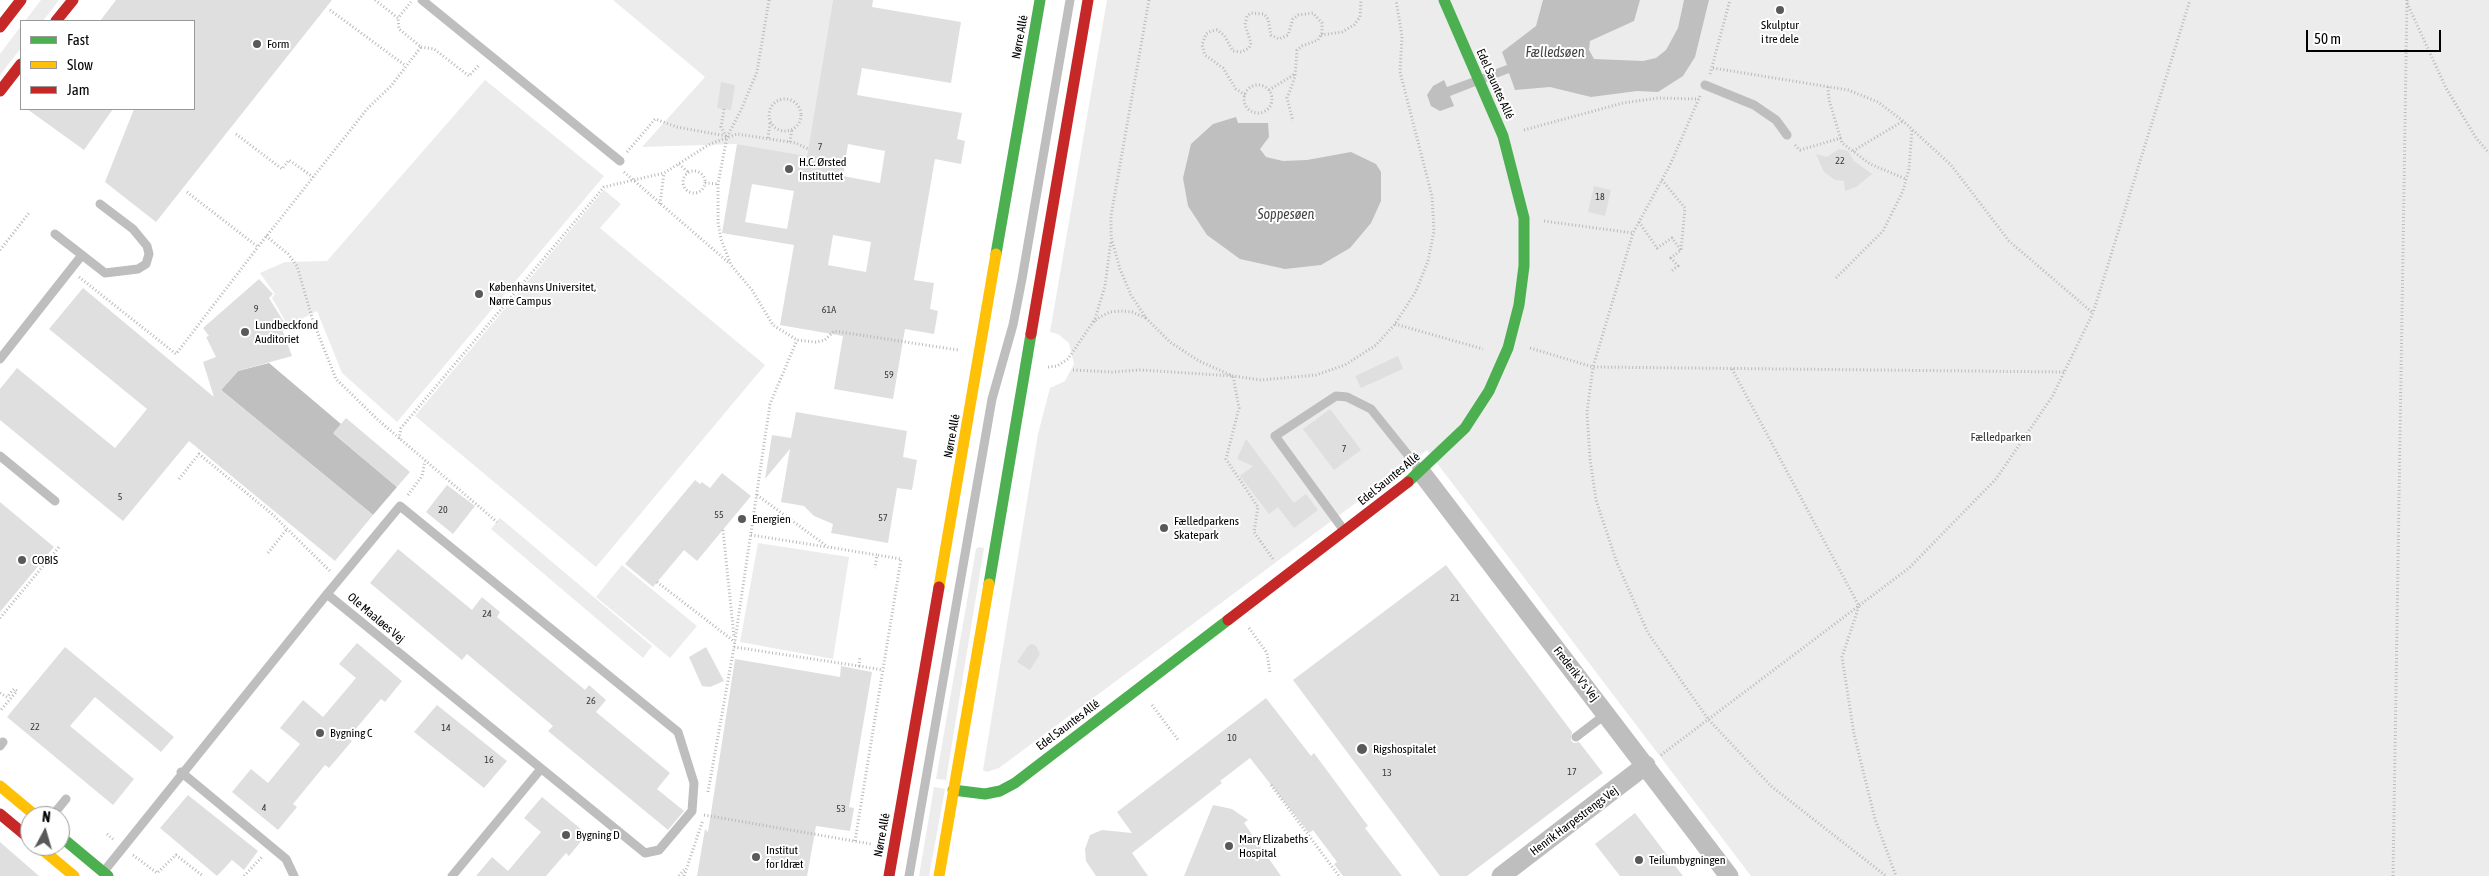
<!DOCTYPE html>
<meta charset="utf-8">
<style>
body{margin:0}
#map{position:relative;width:2489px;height:876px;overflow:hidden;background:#fff;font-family:"Asap Condensed",sans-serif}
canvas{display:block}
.legend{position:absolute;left:20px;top:20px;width:175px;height:90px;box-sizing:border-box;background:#fff;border:1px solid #999;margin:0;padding:6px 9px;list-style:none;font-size:15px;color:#000}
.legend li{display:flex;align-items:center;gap:10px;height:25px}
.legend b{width:25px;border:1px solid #999}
.north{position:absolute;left:20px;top:806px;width:50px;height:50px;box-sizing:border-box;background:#fff;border:1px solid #999;border-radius:50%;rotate:6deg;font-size:14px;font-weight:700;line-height:20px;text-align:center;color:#000}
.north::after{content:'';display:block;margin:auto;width:18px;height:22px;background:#595959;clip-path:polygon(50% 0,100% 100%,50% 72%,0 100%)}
.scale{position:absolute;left:2306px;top:30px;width:135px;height:22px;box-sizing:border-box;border:2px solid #000;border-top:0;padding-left:6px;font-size:15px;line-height:18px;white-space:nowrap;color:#000;-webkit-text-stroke:4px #fff;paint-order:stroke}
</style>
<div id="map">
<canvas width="2489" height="876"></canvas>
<ul class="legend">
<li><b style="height:6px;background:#4caf50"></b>Fast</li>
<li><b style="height:6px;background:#ffc107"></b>Slow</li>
<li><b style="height:6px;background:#c62828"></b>Jam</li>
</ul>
<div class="north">N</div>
<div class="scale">50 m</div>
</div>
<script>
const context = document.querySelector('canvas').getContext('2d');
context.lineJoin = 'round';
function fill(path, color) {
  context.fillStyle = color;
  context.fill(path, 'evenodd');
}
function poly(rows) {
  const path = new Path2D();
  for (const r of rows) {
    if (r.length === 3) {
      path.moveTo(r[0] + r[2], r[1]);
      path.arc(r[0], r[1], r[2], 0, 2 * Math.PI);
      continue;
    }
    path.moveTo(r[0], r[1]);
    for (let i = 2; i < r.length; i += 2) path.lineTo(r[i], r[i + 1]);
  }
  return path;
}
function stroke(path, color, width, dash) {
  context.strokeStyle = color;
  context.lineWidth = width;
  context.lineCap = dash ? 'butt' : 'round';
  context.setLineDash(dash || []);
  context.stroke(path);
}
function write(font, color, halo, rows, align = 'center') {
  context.font = font + ' "Asap Condensed",sans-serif';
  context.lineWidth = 4;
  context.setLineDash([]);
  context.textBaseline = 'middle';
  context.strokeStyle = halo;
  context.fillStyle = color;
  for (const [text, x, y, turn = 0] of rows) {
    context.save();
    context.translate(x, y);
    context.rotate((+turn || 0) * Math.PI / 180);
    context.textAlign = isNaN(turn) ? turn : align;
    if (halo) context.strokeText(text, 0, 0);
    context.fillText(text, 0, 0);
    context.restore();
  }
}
const green = poly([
 [41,0,59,0,43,21,25,21],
 [613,0,833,0,807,156,737,144,642,147,705,77],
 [1107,0,2489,0,2489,876,1751,876,1427,450,999,768,987,772,983,770,1038,434,1050,388,1065,381,1074,364,1069,343,1058,334,1050,332],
 [21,26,21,48,0,75,0,54],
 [485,80,604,176,397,422,342,373,317,311,288,326,272,298,275,294,260,273,285,262,327,261],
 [604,190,621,204,600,228,765,365,596,567,415,416],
 [500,518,652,646,643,658,491,529],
 [758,543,849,557,833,659,740,642],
 [979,547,984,548,946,780,936,779,976,549],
 [622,565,697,626,670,658,596,597],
 [934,787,945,789,929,876,919,876]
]);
const water = poly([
 [1543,0,1640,0,1634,21,1590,41,1589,50,1594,59,1643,61,1656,58,1666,50,1678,28,1684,0,1709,0,1695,57,1683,76,1658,92,1637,91,1591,97,1550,87,1515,90,1509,73,1450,96,1454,106,1440,111,1431,106,1427,95,1433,86,1444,80,1447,87,1507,65,1502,52,1536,26],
 [1236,117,1238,123,1268,123,1269,137,1260,149,1266,157,1283,161,1307,160,1351,152,1376,164,1381,172,1381,201,1371,223,1350,248,1321,265,1285,269,1240,259,1207,235,1188,206,1183,178,1191,144,1213,124],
 [269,363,341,424,334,434,397,487,373,515,221,390,238,371]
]);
const building = poly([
 [116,0,332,0,156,222,105,182,134,109,194,109,194,21,100,21],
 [833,0,873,0,872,7,961,22,951,83,862,68,857,95,962,113,957,139,965,141,961,164,935,159,914,280,934,283,930,309,938,311,934,334,905,329,893,399,834,389,843,336,780,325,794,245,722,233,737,144,807,156],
 [848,144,885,151,880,183,843,176],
 [752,184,794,191,787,229,745,222],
 [833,235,871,242,866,272,828,265],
 [721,82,735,85,731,110,717,108],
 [27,109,113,109,84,150],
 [1839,149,1848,151,1854,161,1872,174,1856,187,1845,191,1844,181,1835,180,1824,172,1816,154,1827,157],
 [1594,186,1611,190,1605,216,1588,212],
 [259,279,273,294,269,298,287,327,282,329,292,356,238,371,221,390,373,515,335,561,189,441,123,521,0,420,0,389,17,368,115,448,147,409,49,329,83,288,214,397,203,362,216,357,206,337,209,336,203,328],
 [1398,356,1403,369,1361,388,1355,376],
 [1330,409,1361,450,1334,470,1303,429],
 [796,412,907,431,903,457,917,460,912,490,897,488,888,543,831,533,833,524,814,516,804,506,781,502,790,449,765,479,772,435,791,438],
 [346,418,410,472,397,487,333,433],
 [1246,439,1294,503,1306,494,1318,510,1294,528,1278,507,1269,514,1240,476,1253,466,1237,459],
 [722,473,751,496,697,561,684,550,653,587,625,564,695,480,700,484,702,482,710,488],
 [447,485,475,506,453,534,426,512],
 [0,502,54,547,0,612],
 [398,549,472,610,482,597,500,612,497,617,585,690,589,685,606,700,596,712,670,773,657,789,684,811,668,830,548,731,553,726,467,654,462,660,370,583],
 [1446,565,1572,732,1571,740,1574,743,1579,742,1603,773,1467,876,1440,876,1293,680],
 [357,643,402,681,385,702,381,699,348,738,352,741,329,768,325,765,293,804,297,807,278,830,232,792,251,769,268,783,300,744,280,728,303,700,323,717,356,678,339,664],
 [1032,644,1036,646,1040,654,1030,670,1017,662,1028,646],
 [65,647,174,737,161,752,95,697,70,726,134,779,113,805,7,717],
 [706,647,724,681,710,687,702,686,689,657],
 [735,659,840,677,841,666,872,672,849,807,854,808,850,831,816,826,807,876,697,876,705,829,708,832],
 [1266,698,1311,756,1314,753,1368,826,1365,828,1402,876,1343,876,1334,864,1337,862,1313,830,1309,833,1250,758,1220,781,1222,783,1132,853,1148,876,1096,876,1086,861,1085,849,1090,835,1102,830,1132,833,1117,812],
 [437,705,507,761,484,788,414,732],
 [188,795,258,851,244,870,232,860,217,876,160,828],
 [542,797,587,834,569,856,566,853,546,876,476,876,492,857,508,871,541,832,524,818],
 [1213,805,1232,809,1248,820,1244,823,1281,876,1184,876],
 [1635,813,1683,876,1620,876,1595,844],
 [0,842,39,876,0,876]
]);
const path = poly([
 [375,0,398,18,411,2],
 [769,0,757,72,741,110,727,137,718,184,718,222,721,239,731,265,752,290,773,325,797,340,816,342,825,340,834,331,958,350],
 [1149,0,1111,216,1111,237,1120,269,1131,295,1146,318,1170,342,1199,361,1233,376,1261,380,1316,375,1345,365,1376,345,1395,324,1416,291,1428,261,1434,231,1432,196,1400,72,1402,36,1396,0],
 [2407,3,2446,88,2476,138,2489,153],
 [330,10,406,66],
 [1321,35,1342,32,1354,25,1360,17,1361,0],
 [421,47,434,49,469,76,480,64],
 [1713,68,1848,90,1878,102,1903,121,1951,165,2009,241,2093,313],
 [1710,74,1730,0],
 [1258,99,14],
 [1828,87,1829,100,1842,143,1870,164,1906,179],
 [1269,90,1295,74],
 [1245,95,1236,89,1223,68,1205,55,1202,45,1206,34,1211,31,1217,30,1224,35,1233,51,1242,52,1249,48,1251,43,1245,25,1247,16,1251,13,1264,14,1268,19,1271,35,1279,39,1288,35,1293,19,1298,15,1313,13,1322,23,1322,33,1318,40,1302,46,1297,50,1295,77,1287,98,1293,121],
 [1700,96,1670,165,1633,233,1593,367,1587,412,1590,459,1596,500,1617,563,1648,633,1708,719,1771,786,1886,876],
 [785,115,16],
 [724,109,721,127,726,136],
 [1524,130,1623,103,1658,98,1699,99],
 [236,134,282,169,289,160,313,177],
 [768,138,770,122],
 [790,142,792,129],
 [1795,145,1800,150,1841,138],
 [1853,151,1903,121],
 [627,152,655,119,677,127,726,136],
 [679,164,688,172],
 [694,182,11],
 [624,172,729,263],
 [1662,180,1685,208,1681,250],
 [705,183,718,184],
 [187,192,258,247,367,109,391,86,421,47,399,29,398,18],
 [660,204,664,173],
 [1544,221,1633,233],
 [1639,222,1657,248,1672,238,1681,250,1671,258,1678,266,1670,272],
 [266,236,288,254,297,266,313,321,336,379,377,419,497,522],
 [0,250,29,213],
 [79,277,176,354,258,247],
 [1836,278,1883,231,1903,191,1909,169,1912,129],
 [1094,322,1105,286,1111,240],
 [1395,324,1483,349],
 [1530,348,1593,367,2065,372],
 [1048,367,1057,366,1068,359,1093,322,1100,317,1110,312,1121,311,1132,312,1146,318],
 [1732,369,1859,606,1842,657,1854,734,1875,819,1896,876],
 [1073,370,1112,372,1141,370,1233,376,1239,408,1226,459,1258,507,1254,532,1273,559],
 [399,439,401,428,604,187,664,173,710,144,737,134,796,143,808,149],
 [179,479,199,454,272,514,331,572],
 [408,495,422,476,425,461],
 [757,495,828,547,877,555,875,568],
 [723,530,734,637],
 [751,535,827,547],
 [268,553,287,529],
 [657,582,735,642],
 [0,618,59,547],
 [1249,628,1267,653,1270,673],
 [734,647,859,666,860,656],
 [859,666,883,670],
 [0,693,7,697,14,689,17,691,0,711],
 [1152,705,1178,740],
 [1661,755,1909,568,1996,479,2052,397,2093,313,2190,0],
 [1271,785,1339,876],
 [708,792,734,647,770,404,797,340],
 [704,815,871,844],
 [107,834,114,840],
 [855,841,901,559,877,555],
 [133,855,157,873,176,855,203,876],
 [244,876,262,857],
 [679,876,684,870],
 [684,876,703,820],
 [2393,876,2407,0]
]);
const lane = poly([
 [422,0,620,161],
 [1705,85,1754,105,1776,120,1787,135],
 [82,255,105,273,138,269,146,264,149,254,147,246,133,229,100,204],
 [0,359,82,255,55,234],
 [0,456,55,501],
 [1343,529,1275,436,1336,396,1347,397,1371,409,1420,470],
 [1576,737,1606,714],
 [0,746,3,742],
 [181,772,286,859,294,876],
 [52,816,66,799],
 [105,870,327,594,645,853,659,850,692,811,694,783,678,732,400,506,327,594],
 [452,876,540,770],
 [909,876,992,399,1013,325,1022,279,1070,0]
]);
const street = poly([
 [1421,472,1729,876],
 [1501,876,1646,765]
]);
const fast = poly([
 [996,254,1040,0],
 [1408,482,1465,428,1489,391,1508,348,1519,305,1524,266,1524,218,1503,136,1444,0],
 [989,584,1031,334],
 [953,790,985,794,1000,791,1015,783,1228,620],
 [60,836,108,876]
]);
const slow = poly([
 [939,587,996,254],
 [0,786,36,816],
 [38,846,74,876],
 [939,876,989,584]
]);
const jam = poly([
 [56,21,73,0],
 [0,27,21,0],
 [0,91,21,64],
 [1031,334,1088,0],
 [1228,620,1408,482],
 [0,814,30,839],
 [889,876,939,587]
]);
const markers = [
 [1780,10,5,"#595959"],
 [257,44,5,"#595959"],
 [789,169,5,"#595959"],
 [479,294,5,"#595959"],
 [245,332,5,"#595959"],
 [742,519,5,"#595959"],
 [1164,528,5,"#595959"],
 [22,560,5,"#595959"],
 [320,733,5,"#595959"],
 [1362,749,6,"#595959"],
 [566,835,5,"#595959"],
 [1229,846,5,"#595959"],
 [756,857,5,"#595959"],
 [1639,860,5,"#595959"]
];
const numberNames = [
 ["7",820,147],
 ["22",1840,161],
 ["18",1600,197],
 ["9",256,309],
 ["61A",829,310],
 ["59",889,375],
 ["7",1344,449],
 ["5",120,497],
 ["20",443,510],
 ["55",719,515],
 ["57",883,518],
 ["21",1455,598],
 ["24",487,614],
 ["26",591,701],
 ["22",35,727],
 ["14",446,728],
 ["10",1232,738],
 ["16",489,760],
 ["17",1572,772],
 ["13",1387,773],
 ["4",264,808],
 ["53",841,809]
];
const poiNames = [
 ["Skulptur",1780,25,"center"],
 ["i tre dele",1780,39,"center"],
 ["Form",267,44],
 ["H.C. Ørsted",799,162],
 ["Instituttet",799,176],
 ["Københavns Universitet,",489,287],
 ["Nørre Campus",489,301],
 ["Lundbeckfond",255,325],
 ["Auditoriet",255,339],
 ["Energien",752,519],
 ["Fælledparkens",1174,521],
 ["Skatepark",1174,535],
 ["COBIS",32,560],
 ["Bygning C",330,733],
 ["Rigshospitalet",1373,749],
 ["Bygning D",576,835],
 ["Mary Elizabeths",1239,839],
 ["Hospital",1239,853],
 ["Institut",766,850],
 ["for Idræt",766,864],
 ["Teilumbygningen",1649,860]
];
const streetNames = [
 ["Nørre Allé",1020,37,-80],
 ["Edel Sauntes Allé",1495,84,66],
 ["Nørre Allé",952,436,-80],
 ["Edel Sauntes Allé",1389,479,-39],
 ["Ole Maaløes Vej",376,618,40],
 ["Frederik V's Vej",1576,674,52],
 ["Edel Sauntes Allé",1068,725,-37],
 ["Henrik Harpestrengs Vej",1574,821,-37],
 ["Nørre Allé",882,835,-80]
];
const parkNames = [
 ["Fælledparken",2001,437]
];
const waterNames = [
 ["Fælledsøen",1555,53],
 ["Soppesøen",1286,215]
];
fill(green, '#ececec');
fill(water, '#bfbfbf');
fill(building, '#dfdfdf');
stroke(path, '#b9b9b9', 3, [1, 2.5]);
stroke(lane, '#bebebe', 9);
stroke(street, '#bebebe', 19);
stroke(fast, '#4caf50', 11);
stroke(slow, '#ffc107', 11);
stroke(jam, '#c62828', 11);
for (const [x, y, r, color] of markers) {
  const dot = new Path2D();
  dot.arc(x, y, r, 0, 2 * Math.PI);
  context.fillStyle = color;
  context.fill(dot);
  stroke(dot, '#fff', 2);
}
write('10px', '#383838', null, numberNames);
write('12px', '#000', '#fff', poiNames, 'left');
write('12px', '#000', '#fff', streetNames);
write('12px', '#333', '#fff', parkNames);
write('italic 14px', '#444', '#fff', waterNames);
</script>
